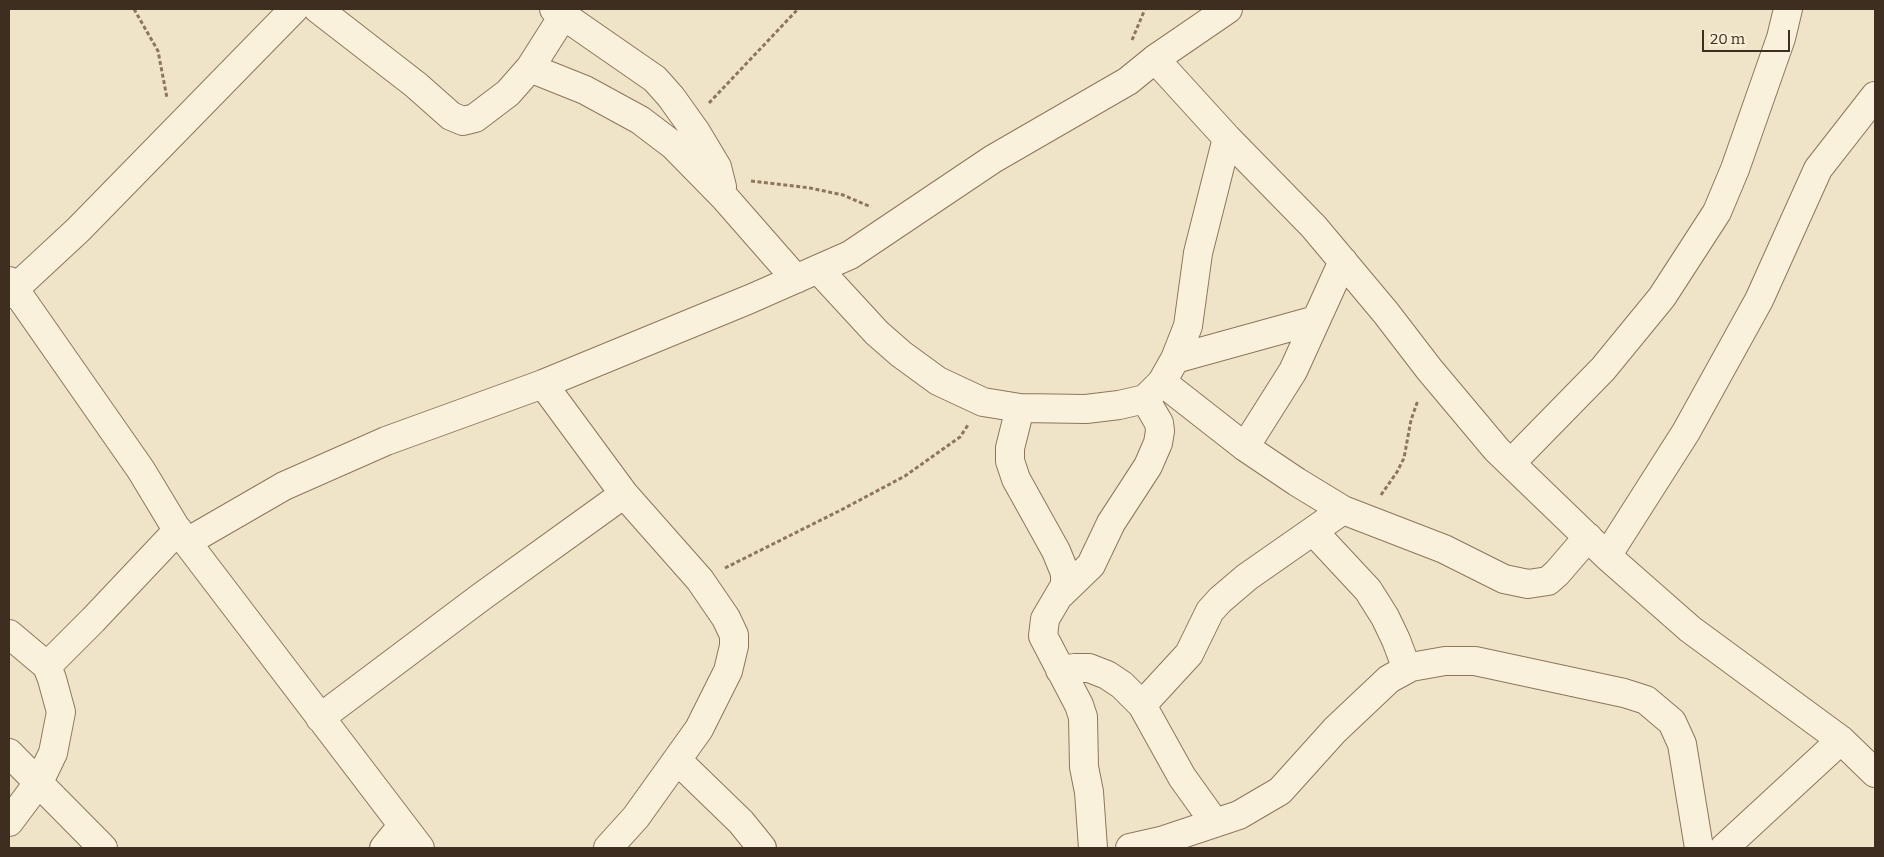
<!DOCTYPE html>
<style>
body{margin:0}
#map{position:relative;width:1884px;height:857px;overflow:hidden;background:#f0e4c8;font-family:Bitter,serif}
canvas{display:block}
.frame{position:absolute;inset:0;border:10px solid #3d2e20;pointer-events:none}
.scale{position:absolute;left:1702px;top:30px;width:88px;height:22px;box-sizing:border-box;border:2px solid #3d2e20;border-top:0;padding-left:6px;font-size:15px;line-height:18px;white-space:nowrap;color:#3d2e20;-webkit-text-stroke:4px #f7eed8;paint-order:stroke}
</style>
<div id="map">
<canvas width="1884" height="857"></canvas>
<div class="frame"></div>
<div class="scale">20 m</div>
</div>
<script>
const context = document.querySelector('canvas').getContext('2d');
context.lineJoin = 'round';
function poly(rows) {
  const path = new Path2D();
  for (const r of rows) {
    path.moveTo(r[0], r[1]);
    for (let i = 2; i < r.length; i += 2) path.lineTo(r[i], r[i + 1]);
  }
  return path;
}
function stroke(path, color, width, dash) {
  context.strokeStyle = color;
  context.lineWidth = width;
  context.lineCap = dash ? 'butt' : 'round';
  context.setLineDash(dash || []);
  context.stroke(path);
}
const path = poly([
 [134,9,158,51,167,98],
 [1132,40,1145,9],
 [709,103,798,9],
 [751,181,810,188,843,195,871,207],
 [1381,495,1397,472,1404,458,1411,420,1418,400],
 [725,568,841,510,905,476,960,437,968,425]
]);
const minor = poly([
 [318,9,416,85,451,116,463,121,475,118,508,93,530,68,563,16],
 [554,9,655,79,671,97,696,132,717,167,722,187],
 [1155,59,1227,138,1314,227,1386,313,1429,369,1497,450,1607,556,1690,629,1841,740,1875,773],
 [530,68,585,90,640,120,673,145,725,198,796,279],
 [818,269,877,333,901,354,938,381,983,402,1020,408,1086,409,1119,405,1145,399,1162,382,1175,359,1188,326,1198,253,1227,138],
 [9,281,141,470,176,528,420,848],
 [9,294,78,230,294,9],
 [1175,359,1316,320],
 [1162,382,1245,447,1297,482,1343,510,1444,549,1504,579,1528,584,1548,581,1557,573,1588,537],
 [543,384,624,494,700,580,726,618,734,635,734,646,728,671,699,729,636,817,608,848],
 [1020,408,1010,448,1010,461,1016,479,1056,551,1065,573,1065,585,1045,619,1043,636,1079,705,1083,717,1084,767,1089,792,1093,848],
 [1245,447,1293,371,1343,261],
 [1511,463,1603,369,1662,297,1717,212,1735,169,1781,38,1788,9],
 [1313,531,1368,590,1385,617,1396,640,1407,669],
 [187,542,284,486,386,441,543,384,750,299,850,255,993,159,1128,81,1155,59,1228,9],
 [1607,556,1686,432,1759,300,1818,169,1875,96],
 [1061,594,1091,565,1111,523,1148,466,1158,443,1160,431,1159,423,1145,399],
 [9,634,47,666,52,679,61,712,53,753,39,782,9,822],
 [47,666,93,620,178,530],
 [1060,670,1075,668,1089,668,1107,675,1122,685,1142,705,1182,777,1215,823],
 [1142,705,1189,654,1210,611,1220,600,1247,577,1343,510],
 [320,718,481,597,624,494],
 [9,753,103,848],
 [677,760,741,822,762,848],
 [384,848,402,826],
 [1130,848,1161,841,1239,815,1280,791,1335,730,1389,679,1411,667,1445,661,1475,661,1624,693,1646,700,1672,722,1682,744,1699,848],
 [1724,848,1841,740]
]);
stroke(minor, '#8d765c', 30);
stroke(path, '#8d765c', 3, [4, 2.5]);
stroke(minor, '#faf1dc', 28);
</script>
